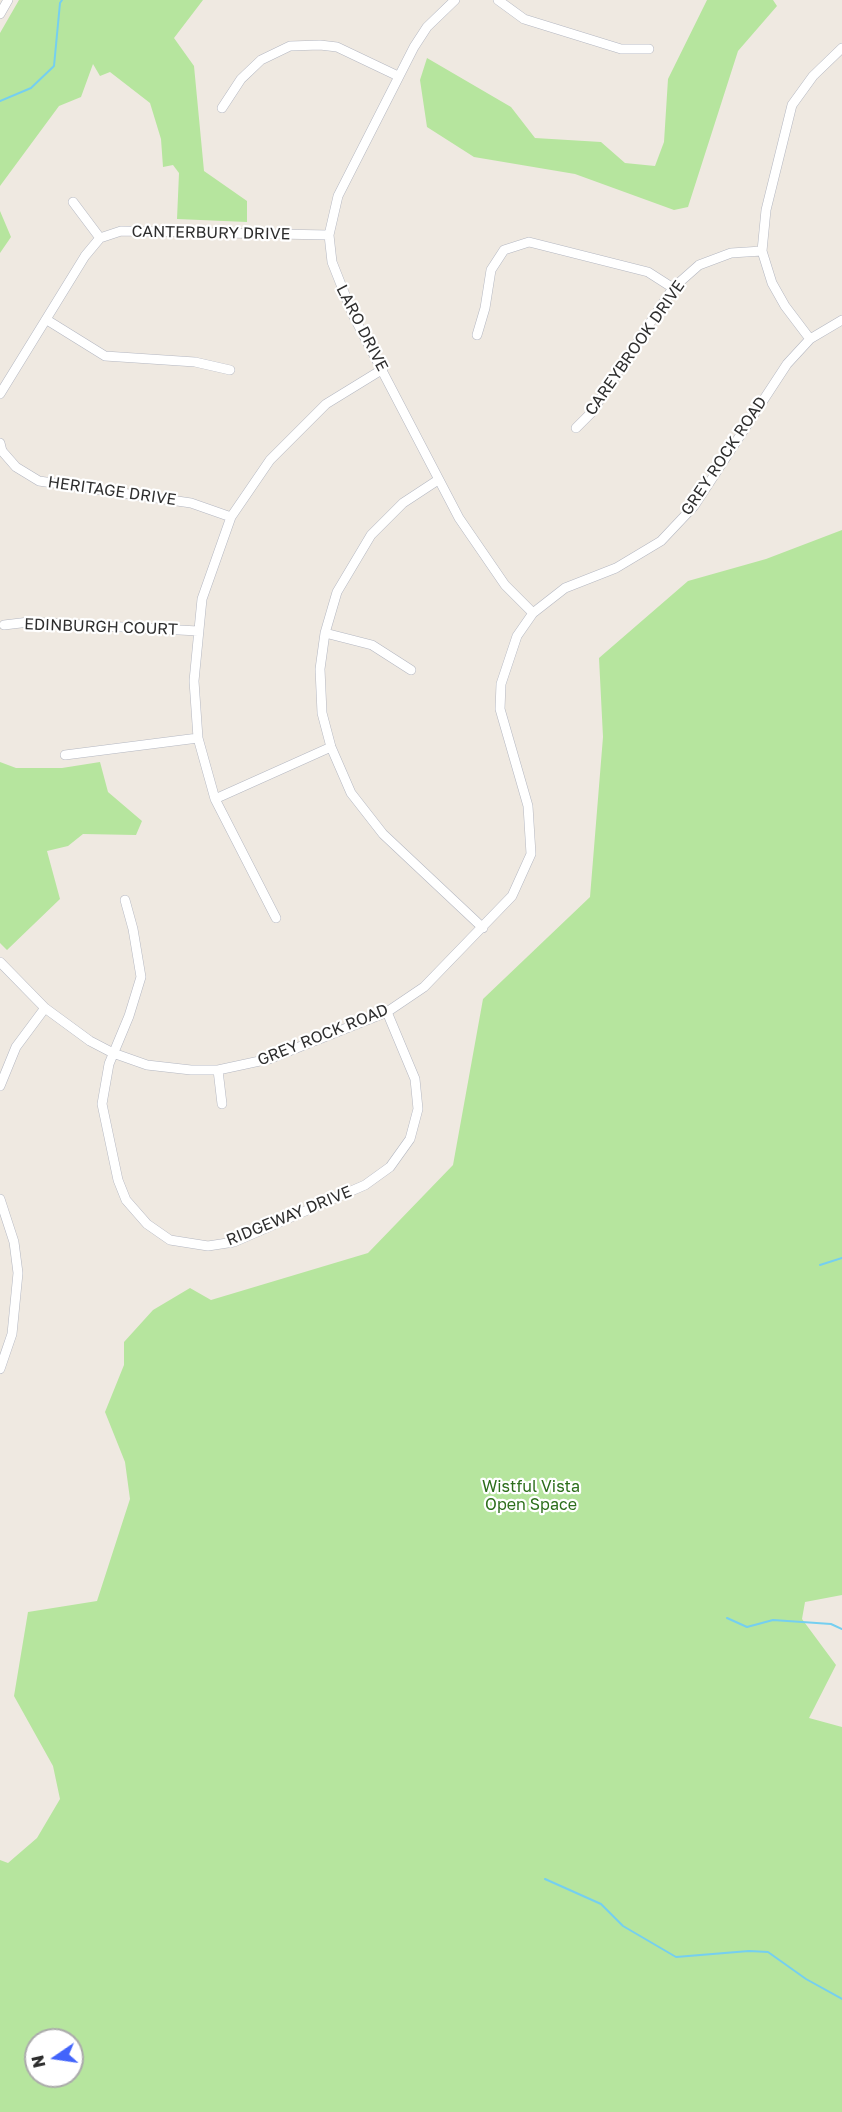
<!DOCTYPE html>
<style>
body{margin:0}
#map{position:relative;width:842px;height:2112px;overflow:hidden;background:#efe9e1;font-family:"Golos Text",sans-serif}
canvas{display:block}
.north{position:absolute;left:24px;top:2028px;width:60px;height:60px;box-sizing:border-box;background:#fff;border:2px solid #ababab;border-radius:50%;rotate:257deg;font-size:16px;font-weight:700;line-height:24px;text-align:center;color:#2e2e2e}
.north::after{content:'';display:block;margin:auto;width:21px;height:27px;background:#4264fb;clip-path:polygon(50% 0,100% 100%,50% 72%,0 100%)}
</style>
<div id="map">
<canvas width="842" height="2112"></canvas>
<div class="north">N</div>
</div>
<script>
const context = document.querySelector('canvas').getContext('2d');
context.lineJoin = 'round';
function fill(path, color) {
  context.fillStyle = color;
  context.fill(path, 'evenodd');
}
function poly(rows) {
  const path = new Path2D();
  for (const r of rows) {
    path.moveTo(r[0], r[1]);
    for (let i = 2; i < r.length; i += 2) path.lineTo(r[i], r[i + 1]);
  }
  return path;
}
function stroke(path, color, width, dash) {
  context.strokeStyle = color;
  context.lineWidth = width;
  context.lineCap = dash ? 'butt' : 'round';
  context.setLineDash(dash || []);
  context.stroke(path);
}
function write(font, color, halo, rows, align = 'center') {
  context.font = font + ' "Golos Text",sans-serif';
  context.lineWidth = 4.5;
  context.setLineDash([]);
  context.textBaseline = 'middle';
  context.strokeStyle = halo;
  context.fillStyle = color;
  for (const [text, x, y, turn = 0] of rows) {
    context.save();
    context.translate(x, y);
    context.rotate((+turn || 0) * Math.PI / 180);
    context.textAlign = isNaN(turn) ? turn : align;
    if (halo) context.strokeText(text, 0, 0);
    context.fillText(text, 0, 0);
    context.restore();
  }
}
const green = poly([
 [19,0,203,0,174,38,194,66,204,171,247,201,247,222,177,219,179,173,173,165,163,167,161,139,150,103,110,72,100,76,93,64,81,97,59,106,0,186,0,33],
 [707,0,773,0,777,6,738,51,688,207,674,210,575,174,474,157,427,127,420,80,427,58,511,107,535,138,601,142,625,163,655,166,664,142,668,79],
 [0,211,11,237,0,253],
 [842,530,842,1595,805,1602,802,1619,836,1665,809,1718,842,1727,842,2112,0,2112,0,1860,8,1863,37,1838,60,1799,53,1766,14,1696,28,1612,97,1601,130,1499,125,1462,105,1412,124,1365,124,1342,153,1310,190,1288,211,1300,368,1253,453,1165,483,999,590,897,603,737,599,658,688,581,766,559],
 [36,2040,72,2040,72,2076,36,2076],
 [0,762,16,768,62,768,100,762,108,792,142,821,136,835,83,834,68,846,47,851,60,899,7,950,0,943]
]);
const stream = poly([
 [0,101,31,88,54,66,60,3,62,0],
 [820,1265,842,1258],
 [727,1618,747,1627,773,1620,831,1624,842,1629],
 [545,1879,601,1904,623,1926,676,1957,749,1951,768,1952,806,1979,842,1999]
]);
const street = poly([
 [455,0,427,27,414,47,338,196,329,235,332,262,353,315,459,518,505,585,533,613],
 [498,0,524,19,621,49,649,49],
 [0,14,8,0],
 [222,108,241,79,261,60,290,46,320,45,337,47,398,76],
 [73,202,100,238],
 [47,320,105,356,195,362,230,370],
 [477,335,485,308,491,270,504,250,529,242,648,272,673,288],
 [810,339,785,306,772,283,762,251,766,210,792,105,813,76,842,48],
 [0,394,85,256,100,238,121,231,329,235],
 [576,428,591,413,673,288,699,265,731,253,762,251],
 [0,443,2,451,16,467,39,481,191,503,231,517],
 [438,480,403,503,371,535,337,592,325,633,320,669,322,713,331,747,351,793,383,834,483,928],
 [4,625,29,622,198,631],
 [325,633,372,645,411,670],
 [65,755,198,738],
 [215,799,331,747],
 [125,900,133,929,141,977,129,1016,109,1064,102,1104,118,1180,126,1200,147,1224,170,1240,208,1246,234,1242,365,1185,390,1167,410,1139,418,1109,415,1079,387,1012],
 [276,918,215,799,198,738,194,681,202,599,231,517,270,460,326,404,383,369],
 [0,962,45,1008,90,1041,113,1053,147,1065,191,1070,218,1070,269,1059,387,1012,424,987,512,896,531,854,528,806,500,709,501,684,517,636,533,613,565,588,616,568,661,541,694,506,787,364,810,339,842,320],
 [218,1070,222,1104],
 [0,1086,16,1047,45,1008],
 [0,1199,14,1242,18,1273,12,1334,0,1369]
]);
const streetNames = [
 ["CANTERBURY DRIVE",211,233,1],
 ["LARO DRIVE",362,328,63],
 ["CAREYBROOK DRIVE",635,348,-55],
 ["GREY ROCK ROAD",724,456,-56],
 ["HERITAGE DRIVE",112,491,8],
 ["EDINBURGH COURT",101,627,2],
 ["GREY ROCK ROAD",323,1035,-22],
 ["RIDGEWAY DRIVE",289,1216,-22]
];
const parkNames = [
 ["Wistful Vista",531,1487],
 ["Open Space",531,1505]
];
fill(green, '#b6e59e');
stroke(stream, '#75cff0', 2);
stroke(street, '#b4b7c1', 10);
stroke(street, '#fff', 9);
write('16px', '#2e2e2e', '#fff', streetNames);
write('16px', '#2c6e1b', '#fff', parkNames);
</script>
